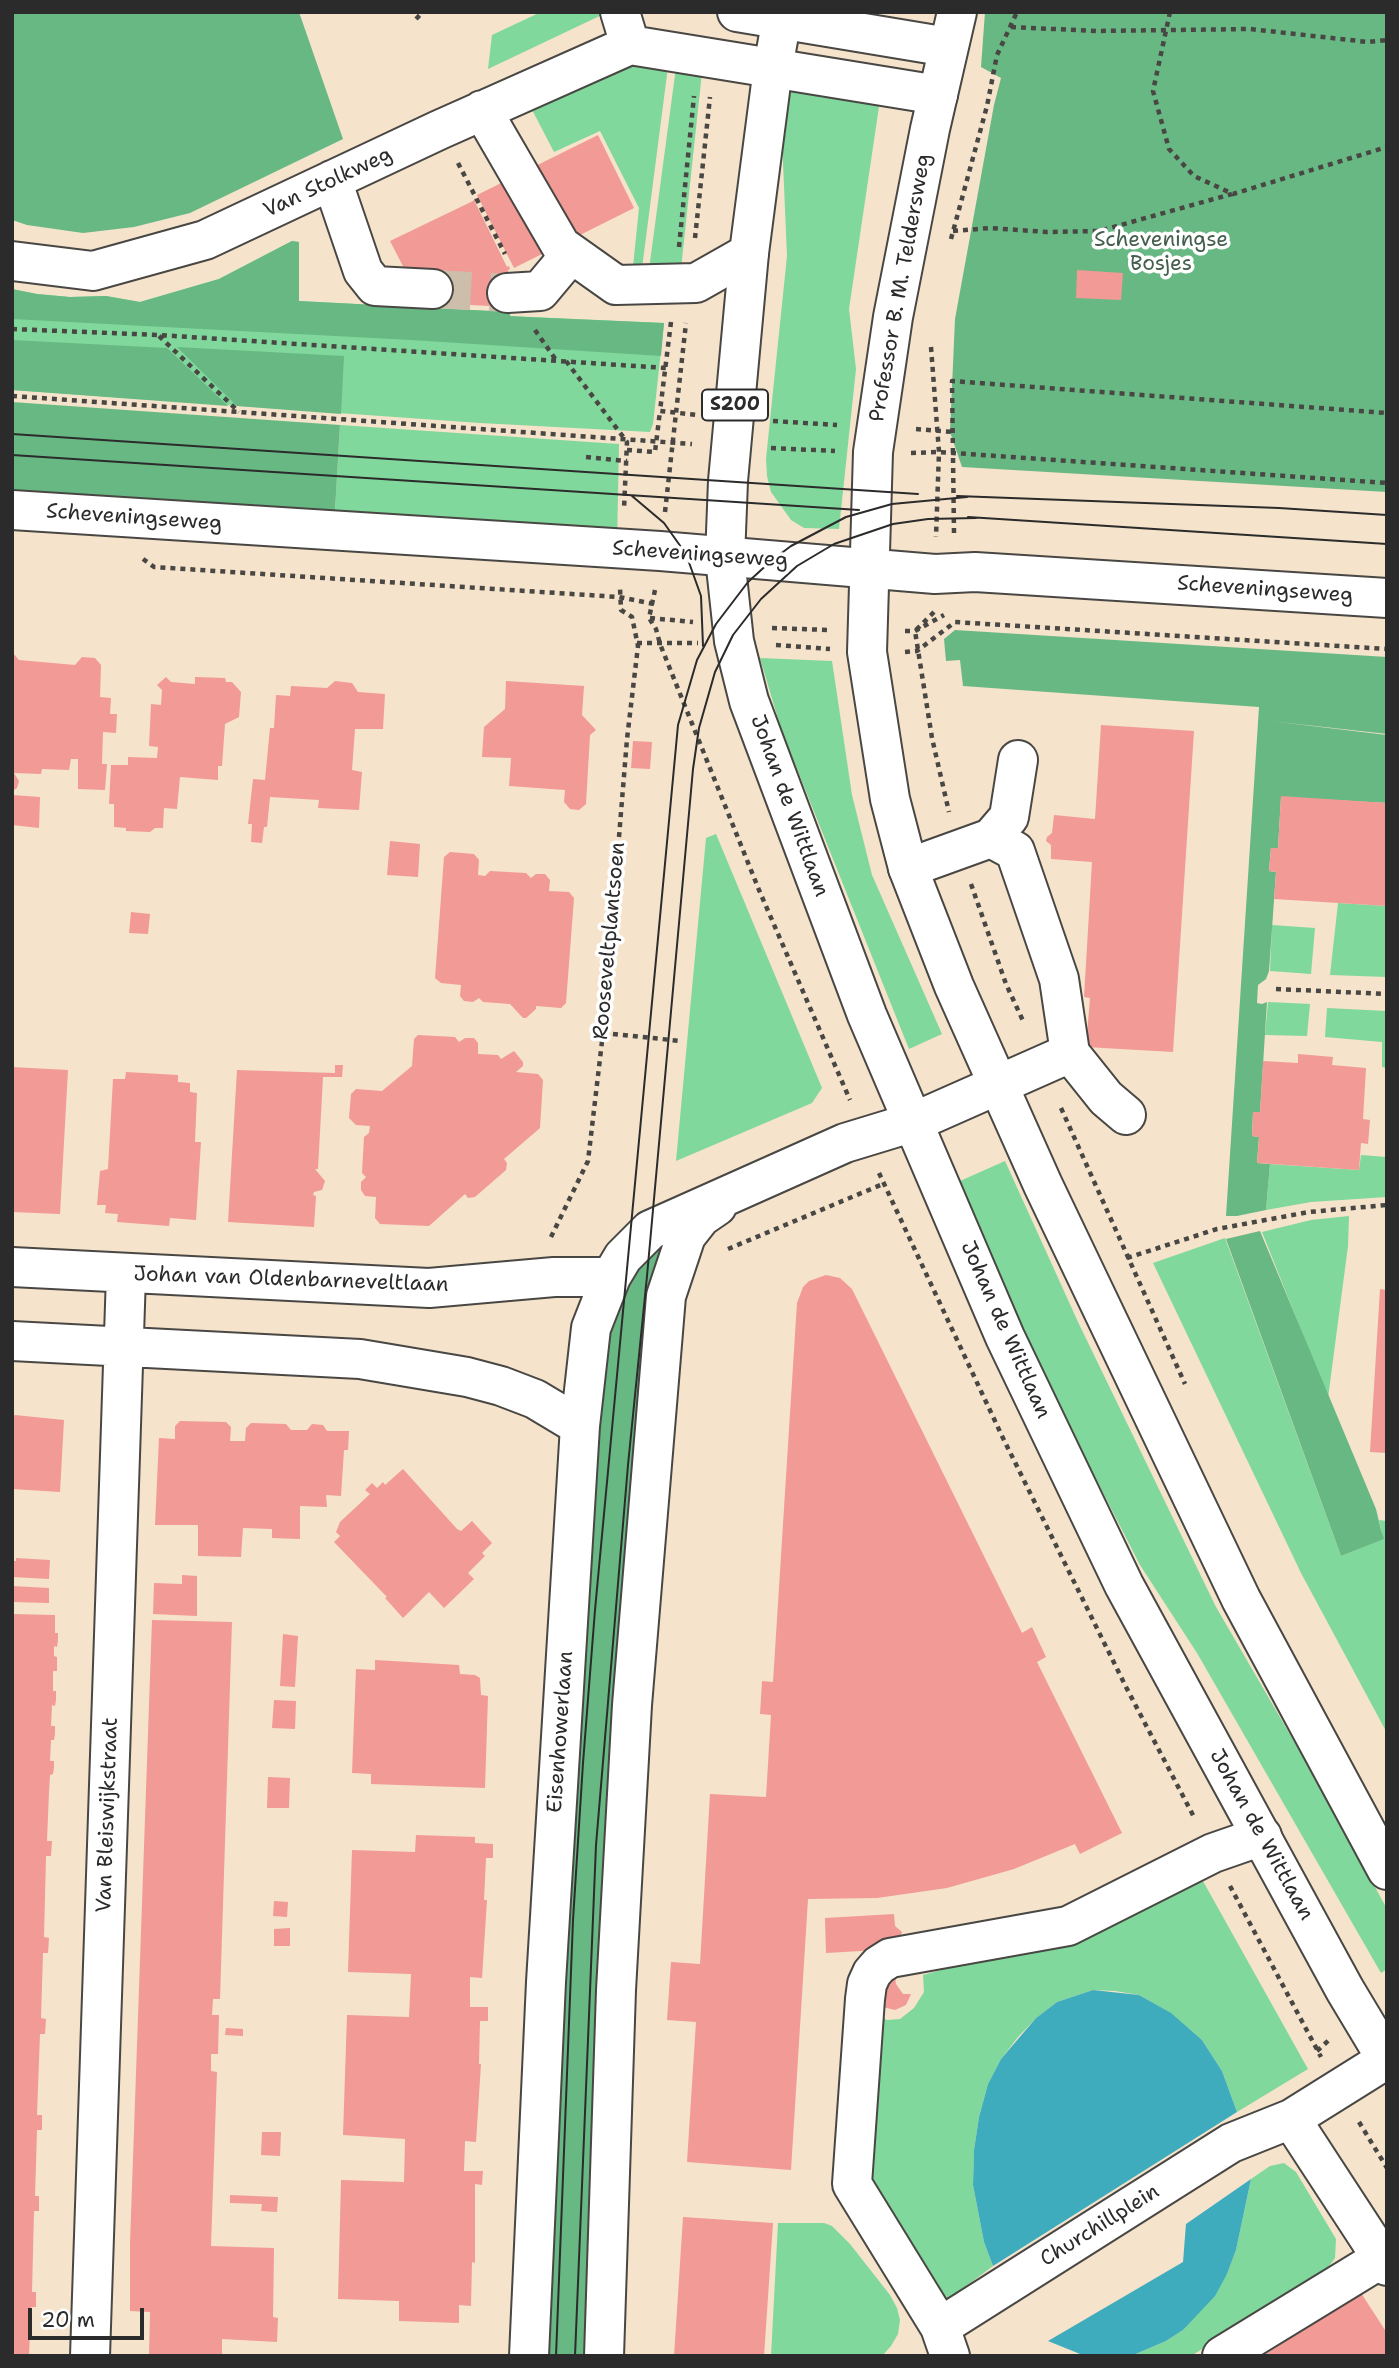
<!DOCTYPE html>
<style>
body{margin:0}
#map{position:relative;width:1399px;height:2368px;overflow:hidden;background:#f5e3cc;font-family:"Shantell Sans",sans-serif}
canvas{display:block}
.frame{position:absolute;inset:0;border:14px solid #2b2b2b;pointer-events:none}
.scale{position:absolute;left:28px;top:2308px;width:116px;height:32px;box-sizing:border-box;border:4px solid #2b2b2b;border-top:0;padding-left:9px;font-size:21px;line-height:24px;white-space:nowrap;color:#2b2b2b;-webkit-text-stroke:5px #fff;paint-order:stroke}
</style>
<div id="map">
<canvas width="1399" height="2368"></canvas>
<div class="frame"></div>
<div class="scale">20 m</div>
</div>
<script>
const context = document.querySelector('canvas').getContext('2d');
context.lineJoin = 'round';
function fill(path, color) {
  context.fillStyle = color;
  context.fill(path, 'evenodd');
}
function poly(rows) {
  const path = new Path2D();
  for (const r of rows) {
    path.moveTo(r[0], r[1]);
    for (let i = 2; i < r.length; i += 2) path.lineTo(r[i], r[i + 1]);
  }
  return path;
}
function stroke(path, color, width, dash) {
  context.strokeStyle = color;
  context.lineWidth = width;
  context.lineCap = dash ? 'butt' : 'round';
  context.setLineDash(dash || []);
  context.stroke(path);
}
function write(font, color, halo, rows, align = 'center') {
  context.font = font + ' "Shantell Sans",sans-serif';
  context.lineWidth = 7;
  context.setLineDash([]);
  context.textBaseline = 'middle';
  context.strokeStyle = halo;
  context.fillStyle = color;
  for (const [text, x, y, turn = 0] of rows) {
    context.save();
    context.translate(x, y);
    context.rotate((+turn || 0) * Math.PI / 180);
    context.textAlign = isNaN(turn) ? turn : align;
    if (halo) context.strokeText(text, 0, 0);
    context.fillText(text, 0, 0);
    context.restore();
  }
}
const green = poly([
 [541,12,608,12,488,69,492,35],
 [632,55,669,59,641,276,632,276,639,208,600,131,554,152,528,102],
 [677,60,703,63,680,278,648,277],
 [791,91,880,100,849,309,856,369,839,529,804,528,791,520,771,492,767,476,766,459,787,256,782,139],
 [292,241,299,242,299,301,511,312,510,316,664,323,653,424,650,432,480,423,12,390,12,289,37,294,70,297,106,296,140,302,219,279],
 [340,425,619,444,617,545,334,528],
 [760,658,832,661,852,795,872,875,942,1034,909,1049,781,729],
 [716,834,822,1088,812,1103,676,1161,706,838],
 [1338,903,1387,906,1387,977,1330,975],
 [1272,925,1315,928,1311,974,1270,971],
 [1268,1002,1310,1004,1307,1036,1265,1035],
 [1327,1008,1387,1011,1387,1068,1382,1067,1382,1042,1325,1037],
 [1361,1155,1387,1157,1387,1197,1311,1202,1266,1210,1270,1164,1359,1170],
 [1005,1161,1078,1322,1216,1607,1317,1781,1387,1909,1387,1969,1381,1973,1197,1653,1140,1565,1028,1346,960,1181],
 [1349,1216,1348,1246,1328,1398,1262,1232,1311,1220],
 [1225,1238,1341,1556,1383,1539,1379,1520,1387,1521,1387,1733,1301,1573,1153,1263],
 [1199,1874,1308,2069,1237,2112,1222,2071,1202,2040,1170,2013,1139,1995,1115,1991,1093,1990,1057,2002,1036,2018,1018,2037,1001,2059,988,2084,979,2117,974,2150,973,2185,984,2242,993,2266,945,2302,869,2185,874,2013,887,2020,900,2019,914,2008,924,1992,923,1975,1070,1934],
 [1284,2163,1296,2172,1336,2239,1335,2258,1324,2273,1191,2356,1131,2356,1166,2341,1183,2330,1227,2274,1236,2250,1251,2179,1270,2166],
 [778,2223,824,2223,832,2226,850,2244,890,2295,897,2308,900,2320,898,2334,891,2346,882,2356,771,2356]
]);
const forest = poly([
 [12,12,299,12,343,139,190,213,134,227,83,233,27,225,12,220],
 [985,12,1387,12,1387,492,962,467,950,432,955,319,994,105,1001,78,981,67],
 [292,241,299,242,299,301,510,312,510,316,526,317,664,323,661,356,411,340,12,319,12,289,37,294,70,297,106,296,140,302,219,279],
 [12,340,167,348,228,406,12,390],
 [177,347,344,356,341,414,237,406],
 [12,402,340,425,334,528,12,506],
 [955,630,1387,657,1387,734,1270,721,1387,735,1387,803,1281,797,1278,848,1271,848,1269,871,1276,872,1269,971,1266,979,1258,985,1257,1003,1262,1004,1267,1002,1260,1112,1253,1112,1252,1136,1259,1137,1257,1163,1270,1164,1266,1210,1237,1216,1226,1216,1259,707,963,686,960,660,946,661,944,639],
 [1260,1231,1376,1509,1381,1530,1384,1539,1341,1556,1226,1239],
 [663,1234,592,2356,538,2356,564,1745,613,1300]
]);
const water = poly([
 [1093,1990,1139,1995,1171,2013,1202,2040,1222,2071,1237,2112,993,2266,984,2242,973,2185,974,2150,979,2117,988,2084,1001,2059,1036,2018,1057,2002],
 [1251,2179,1236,2250,1227,2274,1215,2296,1183,2330,1166,2341,1131,2356,1085,2356,1048,2341,1183,2262,1186,2224]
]);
const building = poly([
 [598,135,634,208,514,268,477,195],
 [475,198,477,201,475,202,507,267,509,266,510,269,508,270,508,307,433,303,406,272,390,241,473,201],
 [1077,270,1123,273,1121,300,1076,298],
 [12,652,19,660,75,665,82,657,95,658,101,665,100,697,111,698,110,714,117,714,116,733,103,732,102,764,107,764,105,790,78,789,78,759,71,759,69,770,42,769,41,774,14,773,19,781,17,788,12,791],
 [166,677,171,682,195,684,195,677,225,678,226,682,232,682,241,692,239,717,225,724,222,766,218,766,218,780,180,777,177,809,164,808,163,828,155,828,150,832,126,831,126,828,114,827,114,804,109,804,111,765,128,765,128,757,157,758,158,747,149,746,151,704,161,705,162,690,157,685],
 [335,681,352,683,358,692,385,694,383,729,355,729,352,770,362,772,359,810,318,808,319,800,270,797,267,827,264,827,262,843,251,842,252,824,248,824,253,779,265,780,270,728,274,728,276,695,290,696,291,686,327,688],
 [506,681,584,686,582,715,596,730,590,735,586,804,579,810,570,809,564,802,565,790,509,786,511,758,482,757,484,727,505,709],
 [1101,725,1194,731,1173,1052,1086,1047,1090,998,1084,997,1092,862,1051,859,1051,845,1046,841,1047,837,1052,833,1054,815,1095,819],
 [633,741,652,742,650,769,631,768],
 [12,795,40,797,39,828,12,825],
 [1281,796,1387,803,1387,906,1274,899,1276,872,1269,871,1271,848,1278,848],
 [390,841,420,844,418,877,387,875],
 [450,852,474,854,479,860,478,875,485,876,490,871,526,873,531,878,536,874,545,874,550,880,549,891,569,892,574,898,566,1003,561,1008,536,1006,536,1009,526,1018,523,1018,510,1004,483,1002,479,998,473,1002,464,1001,460,996,461,985,441,983,435,978,444,857],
 [131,912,150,914,148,934,129,933],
 [418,1035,455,1037,459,1042,465,1038,474,1038,478,1043,478,1054,498,1055,501,1059,514,1051,523,1062,523,1066,516,1072,538,1074,543,1080,540,1128,504,1159,507,1163,506,1170,475,1197,468,1198,465,1194,429,1226,380,1224,375,1218,376,1197,365,1196,361,1190,361,1182,366,1177,362,1173,364,1137,369,1133,370,1126,356,1125,349,1118,351,1094,356,1089,382,1091,412,1066,414,1039],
 [1298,1054,1333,1057,1332,1065,1366,1068,1363,1119,1370,1120,1368,1144,1361,1143,1359,1170,1257,1163,1259,1137,1252,1136,1253,1112,1260,1112,1263,1061,1298,1063],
 [335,1065,343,1065,342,1077,323,1077,318,1169,315,1169,325,1181,322,1190,314,1192,313,1195,316,1196,314,1227,228,1222,237,1070,335,1073],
 [12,1067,68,1070,60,1214,12,1212],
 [126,1072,178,1075,178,1082,190,1083,190,1092,197,1093,195,1142,201,1142,196,1220,170,1218,169,1226,117,1222,118,1214,105,1213,106,1205,97,1205,100,1171,108,1169,113,1079,125,1079],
 [826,1275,840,1278,852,1289,1022,1633,1032,1627,1046,1657,1037,1662,1122,1833,1080,1854,1075,1844,1014,1869,947,1888,877,1898,808,1899,791,2170,687,2162,696,2022,667,2020,671,1962,700,1964,710,1794,766,1797,771,1715,760,1714,762,1681,773,1682,797,1303,803,1287,809,1281],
 [1380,1289,1387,1290,1387,1453,1370,1452],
 [15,1415,64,1420,60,1492,12,1489,12,1417],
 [180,1421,226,1422,231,1427,230,1441,245,1441,246,1428,251,1423,286,1424,291,1430,307,1430,312,1424,323,1425,327,1431,349,1431,348,1450,344,1450,341,1496,326,1495,327,1507,300,1506,300,1539,272,1538,272,1529,243,1528,241,1557,198,1556,198,1525,155,1525,159,1438,175,1439,175,1426],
 [403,1469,457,1529,461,1531,472,1521,492,1543,482,1553,485,1556,468,1573,474,1579,444,1608,429,1592,403,1618,385,1598,387,1597,334,1542,340,1536,336,1532,340,1522,370,1494,365,1490,372,1483,377,1488,383,1482,385,1485],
 [16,1558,50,1560,49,1579,12,1577,12,1561,16,1561],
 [182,1575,197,1576,197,1616,153,1614,154,1583,182,1584],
 [12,1586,49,1588,49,1603,12,1602],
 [12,1614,55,1615,55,1633,58,1633,58,1640,57,1647,54,1646,54,1656,57,1657,57,1671,53,1671,53,1691,56,1691,56,1700,55,1706,52,1705,51,1726,55,1726,55,1734,54,1740,51,1740,50,1761,54,1761,54,1767,53,1774,50,1775,49,1792,47,1841,52,1841,51,1856,46,1856,44,1937,49,1938,48,1953,43,1953,41,2018,46,2019,45,2034,40,2034,37,2115,42,2115,42,2130,37,2130,35,2196,39,2196,39,2211,34,2211,32,2292,36,2292,36,2307,31,2307,29,2356,12,2356],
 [152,1620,232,1622,220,1999,213,1999,212,2015,219,2015,218,2054,211,2054,211,2071,217,2072,211,2246,274,2248,273,2317,278,2318,277,2342,222,2339,222,2356,149,2356,150,2312,130,2311,130,2243],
 [283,1634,298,1636,295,1687,280,1686],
 [375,1660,459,1665,460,1674,475,1675,480,1678,481,1695,488,1696,485,1788,371,1784,371,1774,352,1773,356,1669,375,1670],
 [274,1700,296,1701,295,1729,272,1728],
 [268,1777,290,1778,289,1808,267,1808],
 [416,1835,475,1837,475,1843,493,1844,493,1858,486,1858,484,1900,487,1900,482,1978,470,1977,470,2007,488,2007,488,2021,480,2021,479,2064,481,2064,476,2142,465,2141,464,2171,483,2171,482,2185,475,2184,475,2263,472,2262,471,2306,459,2305,459,2323,399,2321,399,2301,338,2299,341,2180,404,2182,405,2139,343,2135,347,2015,409,2017,411,1974,348,1972,352,1850,415,1852],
 [274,1901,288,1902,287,1917,273,1916],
 [894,1914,895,1926,902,1932,896,1949,826,1953,825,1918],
 [290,1928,290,1946,274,1946,274,1929],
 [895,1977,896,1984,903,1994,911,1994,906,2005,895,2010,883,2007,877,1990],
 [226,2028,243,2029,243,2036,225,2035],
 [262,2132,281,2132,280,2156,261,2155],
 [230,2195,278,2197,277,2212,261,2211,262,2204,230,2203],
 [683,2217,773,2223,764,2356,674,2356],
 [1361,2293,1387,2333,1387,2356,1263,2356]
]);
const minorTunnel = poly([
 [433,289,507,293]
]);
const path = poly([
 [1170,12,1153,91,1169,149,1194,176,1233,194,1387,147],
 [416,19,423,12],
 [1011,27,1096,31,1250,29,1368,42,1387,40],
 [458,163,505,254],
 [953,231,990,228,1047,232,1099,231,1232,194],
 [695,238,710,97],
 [951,239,987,106,997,55,1017,12],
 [679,247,694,96],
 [671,322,660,411,698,415],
 [12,329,159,335,666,368],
 [535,330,556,360],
 [159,336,239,412],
 [931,347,939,452,936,537],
 [566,361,627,442,624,509],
 [12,396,692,444],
 [773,421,837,425],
 [916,429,953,432],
 [771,448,835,451],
 [627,450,655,452,660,411],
 [911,453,939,452,1387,483],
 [586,457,627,461],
 [665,512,686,323],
 [954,533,952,381,1387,413],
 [143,559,154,567,619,597,654,604],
 [655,590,649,618,656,629,660,644,759,890,850,1100],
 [934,612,915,631,932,738,949,812],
 [650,618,693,622],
 [772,628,829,630],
 [905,631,915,631,944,615],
 [637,643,698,643],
 [776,645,830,649],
 [905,652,917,651,955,622,1387,649],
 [971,884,1006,984,1024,1023],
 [1276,989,1387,994],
 [603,1033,681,1041],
 [1061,1108,1185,1384],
 [879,1173,1002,1436,1126,1687,1195,1819],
 [551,1237,588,1161,603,1033,627,739,638,646,632,617,621,610,620,588],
 [728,1249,883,1184],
 [1127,1258,1217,1229,1309,1212,1387,1205],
 [1230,1886,1321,2057],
 [1317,2051,1329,2040],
 [1359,2122,1387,2168]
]);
const minor = poly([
 [620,12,630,45],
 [737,12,948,47],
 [482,110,561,246,616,285,696,283,749,253],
 [332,180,363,271,375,286,433,289],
 [12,261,93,271,205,240,439,130,630,45,938,95],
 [507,293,540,291,571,254],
 [12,510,660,551,935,574,975,572,1387,598],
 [991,838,1009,817,1018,760],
 [1070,1053,1106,1098,1126,1115],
 [12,1267,429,1288,554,1277,611,1277],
 [12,1341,360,1359,467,1377,501,1386,535,1399,580,1426],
 [1291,2119,1387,2266],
 [940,2327,1231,2143,1291,2119,1387,2059],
 [90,2356,126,1275],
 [529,2356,546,1982,580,1426,591,1328,611,1277,623,1257,650,1230,845,1143,914,1122,1070,1053,1059,979,1015,851,991,838,908,868],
 [604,2356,616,1990,632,1705,666,1296,686,1236,701,1217,717,1206],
 [950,2356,940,2327,852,2184,865,1999,867,1984,872,1973,879,1965,890,1958,1068,1926,1213,1853,1262,1836],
 [1222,2356,1387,2255]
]);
const major = poly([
 [783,12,773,68,749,253,728,481,725,558,734,641,749,701,867,1015,1005,1337,1124,1585,1345,1990,1387,2060],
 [957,12,930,129,893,317,873,452,867,652,890,799,908,868,954,986,1043,1185,1241,1599,1387,1870]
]);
const tram = poly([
 [12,434,918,494],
 [12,455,859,510],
 [632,496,664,523,686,554,701,596,703,646],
 [957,496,1279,508,1387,515],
 [968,517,1387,544],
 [556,2356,573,1920,583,1763,595,1610,678,725,697,660,716,624,748,582,771,561,791,546,846,517,892,504,967,497],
 [575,2356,596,1845,628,1465,647,1276,693,769,699,728,715,672,733,635,761,599,797,566,834,544,893,524,928,519,976,518]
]);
const shields = [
 [735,405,66]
];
const shieldNames = [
 ["S200",735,405]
];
const streetNames = [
 ["Van Stolkweg",328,183,-25],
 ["Professor B. M. Teldersweg",901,288,-80],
 ["Scheveningseweg",134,518,4],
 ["Scheveningseweg",700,555,4],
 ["Scheveningseweg",1265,590,4],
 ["Johan de Wittlaan",789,806,70],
 ["Rooseveltplantsoen",610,941,-85],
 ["Johan van Oldenbarneveltlaan",291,1280,2],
 ["Johan de Wittlaan",1005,1330,66],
 ["Eisenhowerlaan",561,1732,-86],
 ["Van Bleiswijkstraat",108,1815,-88],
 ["Johan de Wittlaan",1261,1835,61],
 ["Churchillplein",1100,2226,-32]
];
const parkNames = [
 ["Scheveningse",1161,241],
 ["Bosjes",1161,265]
];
fill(green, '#80d89c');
fill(forest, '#68b884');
fill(water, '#3facbe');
fill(building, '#f29a95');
stroke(minorTunnel, '#cdbeac', 38, [38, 19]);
stroke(minor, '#494743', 42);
stroke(major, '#494743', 42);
stroke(path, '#494743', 4.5, [5, 5]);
stroke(minor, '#fff', 38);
stroke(major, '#fff', 38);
stroke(tram, '#2b2b2b', 2);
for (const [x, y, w] of shields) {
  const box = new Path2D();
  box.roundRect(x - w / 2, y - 15.5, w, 31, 5);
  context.fillStyle = '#fff';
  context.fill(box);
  stroke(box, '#2b2b2b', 2);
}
write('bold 19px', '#2b2b2b', null, shieldNames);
write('21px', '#2b2b2b', '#fff', streetNames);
write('21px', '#445f4d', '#fff', parkNames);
</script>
